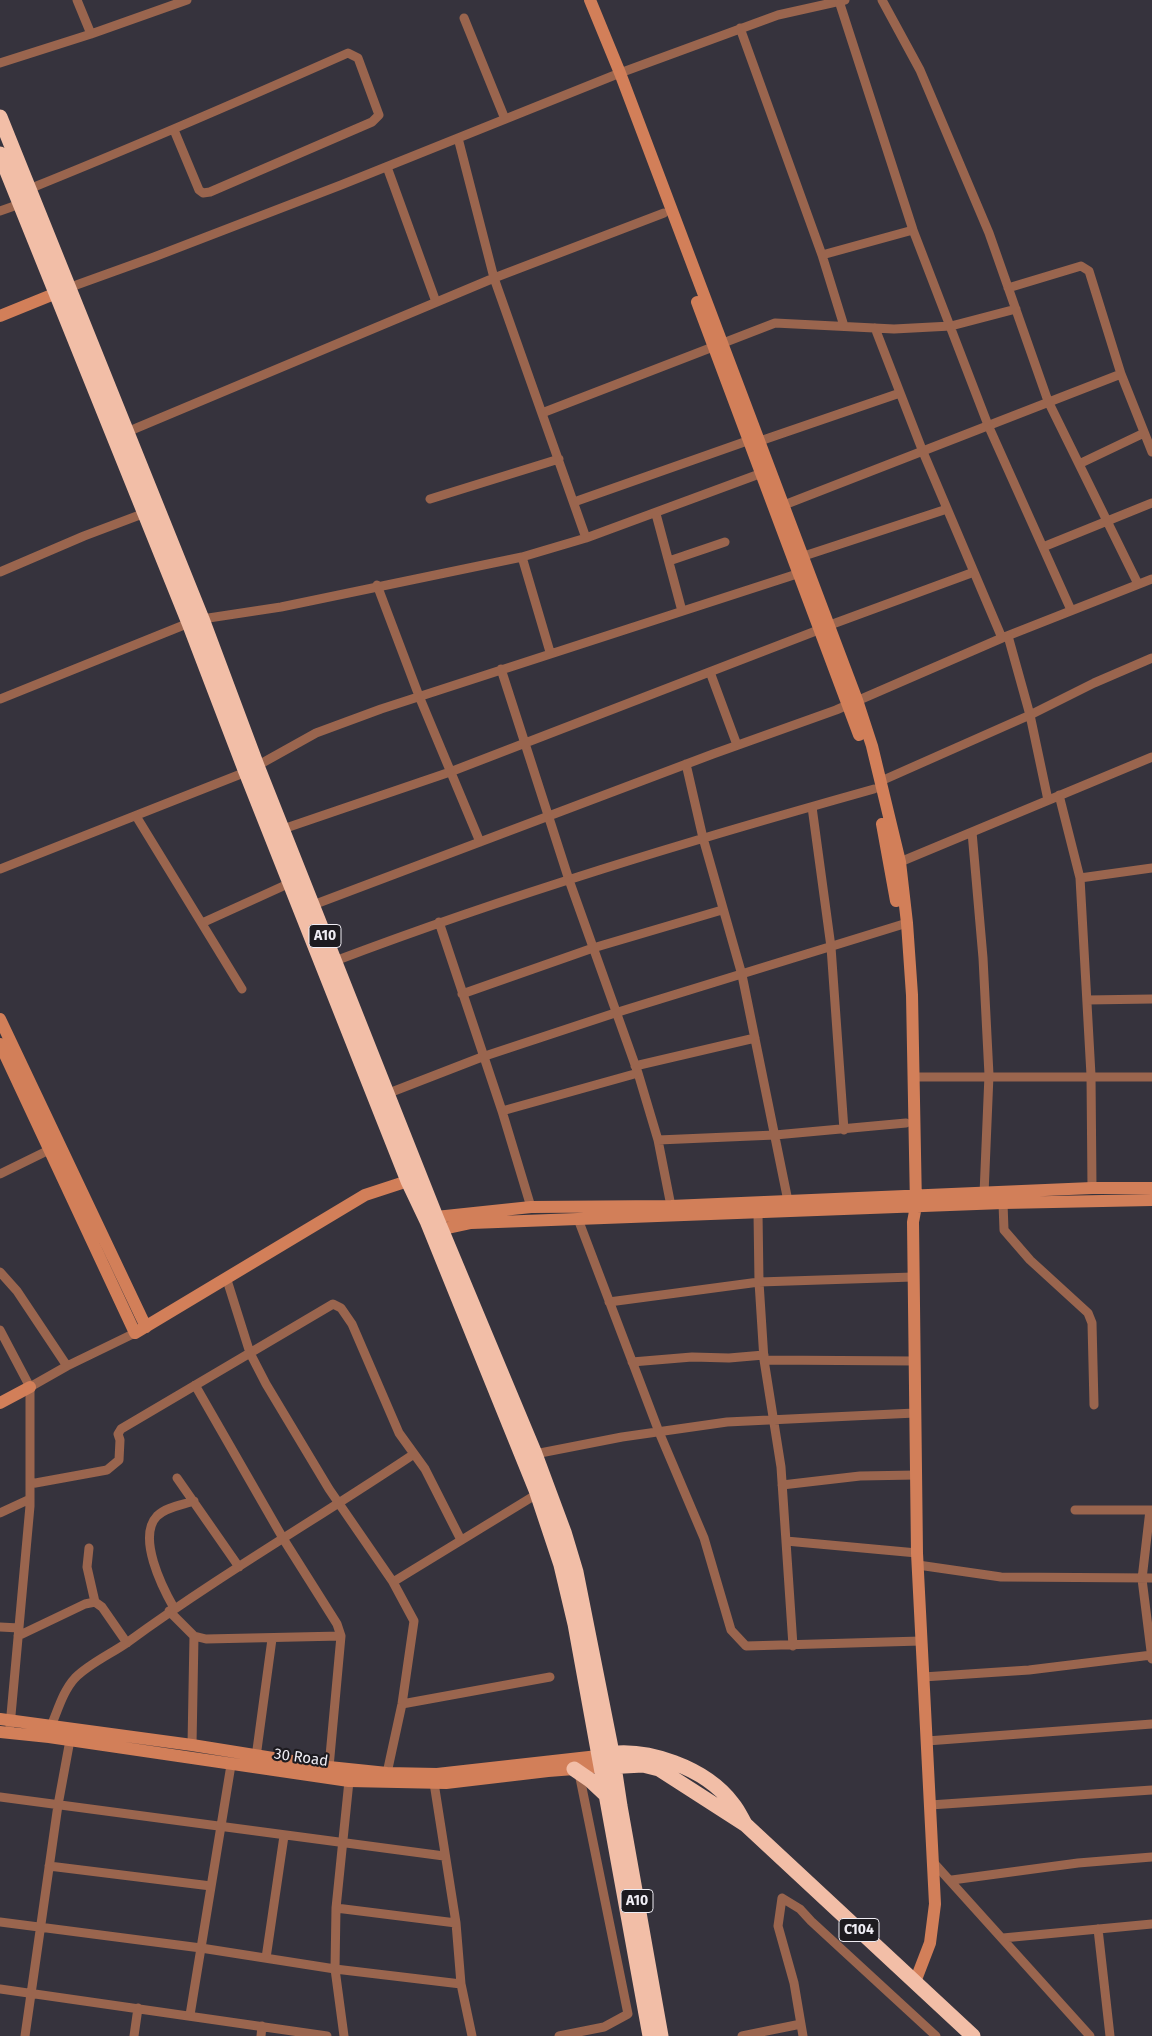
<!DOCTYPE html>
<style>
body{margin:0}
canvas{display:block;background:#36333d}
</style>
<canvas width="1152" height="2036"></canvas>
<script>
const g = document.querySelector('canvas').getContext('2d');
g.lineJoin = 'round';
function strokePath(path, color, width, dash) { g.strokeStyle = color; g.lineWidth = width; g.lineCap = dash ? 'butt' : 'round'; g.setLineDash(dash || []); g.stroke(path); }
function drawText(font, color, halo, rows, align = 'center') {
  g.font = font + ' "Fira Sans",sans-serif'; g.lineWidth = 4.5; g.setLineDash([]); g.textBaseline = 'middle'; g.strokeStyle = halo; g.fillStyle = color; for (const [text, x, y, turn = 0] of rows) {
    g.save(); g.translate(x, y); g.rotate((+turn || 0) * Math.PI / 180); g.textAlign = isNaN(turn) ? turn : align; if (halo) g.strokeText(text, 0, 0); g.fillText(text, 0, 0); g.restore();
  }
}
const street = new Path2D(`
 M77,0L91,34
 M882,0L920,70L989,233L1048,401L1138,584
 M839,1L913,230L988,425L1071,610
 M464,18L505,119
 M740,28L822,255L844,326
 M0,63L91,34L187,0
 M458,138L494,278L586,538
 M387,167L436,302
 M29,189C136,146 242,100 348,53L358,58L379,115L372,122L210,192L203,193L199,190L174,130
 M0,211L20,204
 M822,255L913,230
 M68,288L154,257L341,185L620,73L778,15L845,0
 M1008,288L1081,266L1089,271L1121,374L1152,452
 M875,328L923,452L1002,638
 M542,413L775,323L894,329L951,326L1016,309
 M127,432L494,278L664,213
 M760,441L900,393
 M1079,464L1144,433
 M430,499L559,459
 M574,502L750,440
 M784,505L1121,374
 M656,514L682,611
 M1043,547L1152,503
 M804,556L947,509
 M522,557L550,652
 M669,561L725,542
 M0,572L84,536L145,513
 M377,585L419,696L480,842
 M202,619L281,607L522,557L586,538L762,473
 M830,625L974,572
 M1008,636L1030,715L1048,800
 M501,669L569,880L638,1073L658,1140L671,1206
 M710,672L737,745
 M0,699L189,623
 M686,764L703,838L742,975L788,1201
 M881,781L1030,715L1094,683L1152,658
 M1059,795L1080,878L1091,1075L1092,1188
 M812,807L831,947L844,1130
 M136,816L242,989
 M283,829L450,772L821,629
 M972,832L983,958L989,1075L984,1194
 M900,862L1152,757
 M0,869L246,772L316,733L381,709L800,573
 M1080,878L1152,868
 M313,905L713,754L836,710L1002,638L1152,579
 M439,922L502,1111L531,1207
 M202,923L290,883
 M335,961C512,894 692,840 874,789
 M462,994L593,948L722,910
 M1087,1000L1152,999
 M635,1066L755,1038
 M913,1077H1152
 M389,1093L482,1057L615,1013L907,923
 M502,1111L638,1073
 M658,1140L775,1135L906,1123
 M0,1174L49,1150
 M1003,1203L1004,1230L1030,1260L1088,1313L1092,1323L1094,1405
 M758,1213L759,1282L764,1360L781,1467L793,1646
 M578,1219L659,1432L704,1538L731,1630L746,1646L921,1641
 M0,1272L17,1291L67,1366L135,1333
 M227,1280L250,1353L266,1384L329,1489L393,1582L414,1621L402,1704L387,1773
 M609,1302L759,1282L913,1277
 M0,1330L30,1387V1506L10,1726
 M764,1360L915,1361
 M632,1362L692,1357L729,1358L764,1355
 M195,1385L284,1540L337,1624L341,1636L329,1767
 M30,1387L67,1366
 M535,1454L622,1437L727,1422L915,1413
 M177,1478L239,1567
 M30,1484L107,1470L119,1460L120,1440L118,1434L121,1429L333,1304L341,1308L352,1324L399,1433L425,1469L461,1540
 M782,1485L860,1476L916,1475
 M1075,1510H1152
 M1150,1510L1142,1579L1152,1659
 M0,1513L30,1499
 M786,1541L917,1553
 M89,1548L87,1567L95,1602
 M918,1565L1001,1577L1152,1578
 M393,1582L537,1494
 M174,1608C162,1587 137,1537 157,1516C166,1507 182,1505 194,1501
 M169,1611L194,1636L206,1639L341,1636
 M0,1627L19,1628
 M18,1636L85,1604L95,1602L102,1607L127,1643
 M923,1677L1029,1670L1152,1655
 M402,1704L550,1677
 M51,1726C58,1710 63,1691 75,1678C90,1663 111,1654 128,1642C220,1575 320,1517 414,1454
 M927,1741L1152,1724
 M192,1745L194,1636
 M256,1757L272,1639
 M434,1783L456,1923L461,1984L472,2036
 M0,1797L444,1856
 M930,1805L1152,1790
 M933,1862L1090,2036
 M49,1866L211,1886
 M952,1880L1078,1863L1152,1857
 M336,1908L456,1923
 M0,1922L201,1948L335,1969L461,1984
 M1098,1929L1110,2036
 M1003,1938L1152,1924
 M266,1958L284,1836
 M0,1989L327,2036
 M190,2015L231,1765
 M25,2036L58,1805L70,1740
 M134,2036L138,2008
 M261,2036L262,2026
 M344,2036L335,1969L336,1908L349,1781
 M559,2036L604,2027L628,2014L579,1773
 M742,2036L801,2024
 M803,2036L794,1983L778,1926L782,1898L800,1909L811,1921L936,2036`);
const secondary = new Path2D(`
 M590,0L620,73L857,700L872,746L900,862L907,923L912,995L916,1206L913,1222L917,1553L935,1904L930,1943L915,1982
 M697,302L859,735
 M0,316L64,290
 M882,824L896,901
 M0,1019L146,1327
 M0,1044L135,1333L365,1195L417,1178
 M429,1220L436,1217L531,1207L671,1206L1092,1188H1152
 M434,1231L471,1223L1003,1203L1152,1200
 M0,1403L30,1387
 M0,1719L192,1745L329,1767L387,1773L437,1774L598,1756
 M0,1732L49,1737L349,1781L446,1783L548,1771L600,1767`);
const highway = new Path2D(`
 M0,117L202,619L257,766L436,1217L535,1454L564,1532L576,1572L612,1753L620,1806L661,2036
 M0,154L189,623L246,772L408,1181L427,1221L536,1490L561,1565L575,1624L650,2036
 M602,1755C646,1746 706,1768 733,1804C738,1810 741,1817 745,1824
 M605,1767L643,1765L659,1769L746,1825L973,2036
 M574,1769L590,1780L606,1795`);
const shields = [
 [325,936,32],
 [637,1901,32],
 [859,1930,40]
];
const shieldNames = [
 ["A10",325,936],
 ["A10",637,1901],
 ["C104",859,1930]
];
const streetNames = [
 ["30 Road",301,1758,8]
];
strokePath(street, '#9a654e', 9);
strokePath(secondary, '#d27f59', 12);
strokePath(highway, '#f2bea7', 15);
for (const [x, y, w] of shields) { const box = new Path2D(); box.roundRect(x - w / 2, y - 11.5, w, 23, 4); g.fillStyle = '#1d1b20'; g.fill(box); strokePath(box, '#efedf4', 1); }
drawText('bold 14px', '#efedf4', null, shieldNames);
drawText('15px', '#efedf4', '#1d1b20', streetNames);
</script>
